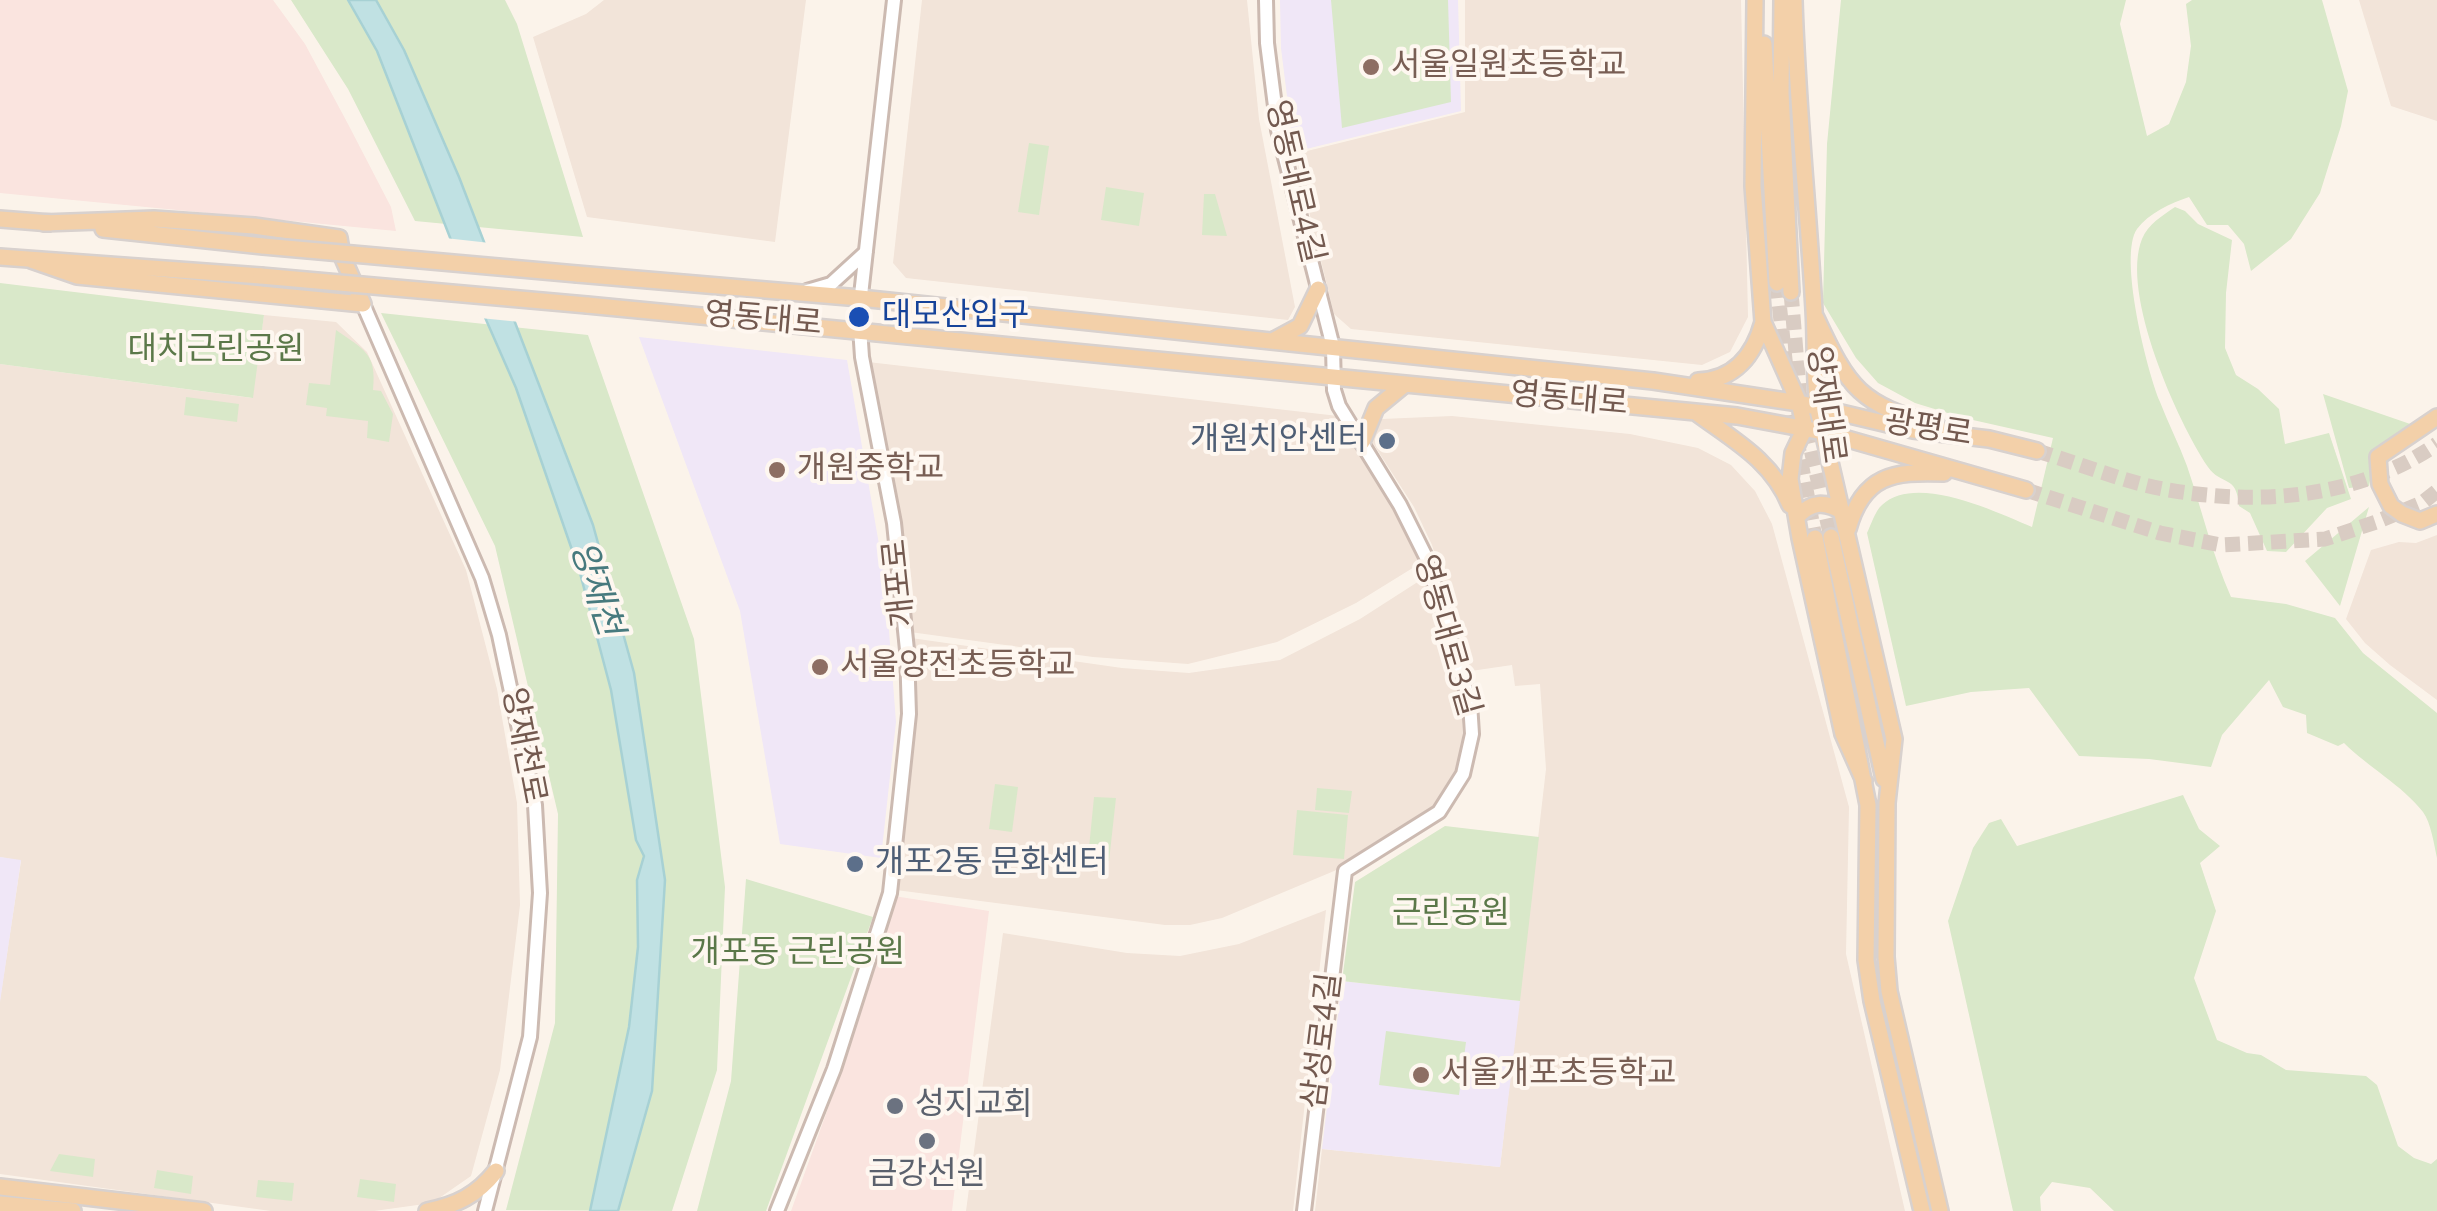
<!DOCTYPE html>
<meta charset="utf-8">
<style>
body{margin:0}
canvas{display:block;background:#fbf3ea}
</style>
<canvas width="2437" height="1211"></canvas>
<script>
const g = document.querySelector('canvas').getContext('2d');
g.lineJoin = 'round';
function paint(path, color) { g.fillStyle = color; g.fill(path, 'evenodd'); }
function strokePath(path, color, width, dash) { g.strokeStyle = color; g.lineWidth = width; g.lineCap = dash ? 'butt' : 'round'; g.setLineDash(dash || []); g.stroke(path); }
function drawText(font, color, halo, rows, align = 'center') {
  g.font = font + ' "Nunito Sans","Noto Sans KR",sans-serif'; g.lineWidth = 8; g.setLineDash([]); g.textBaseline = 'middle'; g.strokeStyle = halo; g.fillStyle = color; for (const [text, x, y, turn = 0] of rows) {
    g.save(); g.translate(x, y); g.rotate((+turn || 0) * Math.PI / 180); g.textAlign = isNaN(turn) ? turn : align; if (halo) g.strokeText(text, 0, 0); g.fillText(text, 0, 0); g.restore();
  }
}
const residential = new Path2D(`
 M604,0H806L775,242L587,217L533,37L586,14Z
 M922,0H1247L1259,119L1295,307L1288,320L906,278L893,263Z
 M1465,0H1741L1748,317L1730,352L1702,365L1351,329L1334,314L1295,154L1465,112Z
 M2359,0H2437V121L2391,106Z
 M264,315L336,322L367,352L466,570L497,689L517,803L520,905L500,1070L471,1176L432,1203L374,1211H271L0,1174V1000L21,861L0,857V364L252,398Z
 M868,362L1338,416L1398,511L1424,561L1356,603L1277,642L1188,664L1093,657L910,632Z
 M1452,416L1630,434L1698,448L1731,465L1755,491L1772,524L1849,807L1846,954L1905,1211H1315L1322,1149L1500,1167L1546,769L1540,684L1515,686L1512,665L1471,671L1432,545L1414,507L1358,420Z
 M2437,535V700L2390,665L2365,643L2346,619L2371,550L2399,542L2416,543Z
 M1427,576L1461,694L1463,742L1457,769L1441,799L1430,810L1346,866L1222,918L1190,925H1165L896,890L911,638L1122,668L1189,673L1280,660L1360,619Z
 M1326,910L1293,1211H966L1003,933L1127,953L1180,956L1239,944Z`);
const commercial = new Path2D(`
 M0,0H273L305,44L348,124L391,207L396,231L0,193Z
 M894,896L989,911L952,1211H791L844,1064Z`);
const education = new Path2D(`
 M1280,0H1458L1461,111L1294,152L1281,48Z
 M639,337L847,360L885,579L896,722L881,858L780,844L740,611Z
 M0,857L21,860L0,1002Z
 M1342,981L1520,1001L1500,1167L1322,1149Z`);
const green = new Path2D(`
 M291,0H505L517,24L583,237L415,221L348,89Z
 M1331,0H1448L1451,102L1342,128Z
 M1841,0H2126L2120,24L2147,136L2169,124L2186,82L2191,46L2186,4L2192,0H2322L2348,91L2341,126L2320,193L2291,239L2251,271L2244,244L2228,225H2207L2189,197C2171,203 2149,213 2137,229C2118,256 2147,371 2160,402C2168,423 2179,444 2187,466C2202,510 2212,554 2231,597L2286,604L2335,618L2363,653L2437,713V858C2434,844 2431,823 2423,812C2402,785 2368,767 2344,743L2338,746L2307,733L2306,715L2283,707L2269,680L2222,735L2211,767L2149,759L2079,756L2029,688L1971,692L1906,706L1867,533C1871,525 1875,511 1882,505C1916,473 1996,512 2032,527L2053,438L1964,418L1915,403L1878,383L1856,358L1823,303L1827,144Z
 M1029,143L1049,146L1039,215L1018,212Z
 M1106,187L1144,193L1139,226L1101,220Z
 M1204,194H1215L1227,236L1202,235Z
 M2175,207L2185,211L2198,224L2232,240L2226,293L2225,348L2236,375L2258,389L2279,409L2285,444L2329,433L2351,499L2327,508L2286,552L2267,551L2250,513L2239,506C2237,474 2221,486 2208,467C2177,421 2120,293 2142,239C2148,224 2162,216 2175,207Z
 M0,283L264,315L253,398L0,364Z
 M381,313L588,335L694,639L725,887L717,1070L672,1211L506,1210L555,1023L558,814L495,546Z
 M336,330C364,350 377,353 373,390L381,391L393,414L389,442L367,438L368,421L326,416L327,408L306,405L309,383L330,385Z
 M2323,394L2416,426L2376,448L2369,486L2349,488Z
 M186,397L239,404L237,422L184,415Z
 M2369,507L2340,606L2305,561Z
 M995,784L1018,787L1012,832L989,829Z
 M1317,788L1352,791L1349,813L1315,810Z
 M2183,795L2199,829L2220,846L2200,863L2216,911L2194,978L2217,1040L2247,1053L2261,1055L2286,1070L2366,1076L2377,1085L2398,1146L2414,1158L2431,1164L2437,1159V1211H2114L2090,1188L2052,1182L2040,1197L2041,1211H2013L1948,921L1973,848L1989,823L2001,819L2017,846Z
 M1094,797L1116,798L1109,861L1088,858Z
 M1297,810L1348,815L1344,859L1293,855Z
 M1445,826L1539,837L1520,1001L1342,981L1355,882Z
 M746,879L873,917L766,1211H697L731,1081Z
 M1386,1031L1466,1042L1459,1095L1379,1085Z
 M59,1154L95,1159L93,1177L50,1171Z
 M157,1170L193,1176L191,1194L154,1188Z
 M360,1179L396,1184L394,1202L357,1197Z
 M258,1180L294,1183L292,1201L256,1197Z`);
const water = new Path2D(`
 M348,0H376L404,50L459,177L593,525L634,673L665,880L652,1091L618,1211H590L629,1027L638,947L637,880L644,856L636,840L611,690L580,573L516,388L451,240L377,51Z`);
const pier = new Path2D(`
 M445,238L490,243L520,322L480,318Z`);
const majorTunnel = new Path2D(`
 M1777,283L1786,369
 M1791,292L1800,401L1831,537
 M1788,392L1815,538
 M2037,451C2078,463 2121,481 2163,489C2257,506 2357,499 2437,444
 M2026,490L2160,533L2221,545L2325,539L2376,522L2422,503L2437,491`);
const minor = new Path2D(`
 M1266,0L1267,43L1278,130L1333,347L1334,390L1339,406L1400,505L1426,557L1470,703L1472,734L1463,774L1439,812L1345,871L1304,1211
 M807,291L831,284L866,252
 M363,304L482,578L499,635L535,805L540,893L530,1037L485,1211
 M777,1211L834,1069L890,893L909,714L907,650L894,523L862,357L859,313L894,0`);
const major = new Path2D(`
 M1755,0L1753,186L1763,322L1799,403L1805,428L1793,453L1790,479L1800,538L1843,734L1864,781
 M1782,0L1781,93L1791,292
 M1794,0C1797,104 1808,206 1814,310C1816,343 1814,376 1818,410L1894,739L1887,803L1886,957L1889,991L1940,1211
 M1764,44L1777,283
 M0,219L51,223
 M103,229L263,246
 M0,257L261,276
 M31,260L77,276L363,304L342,256L339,238L254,226L154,219L43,223
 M577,274L860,298L1653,381L1799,403L1913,430L1989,439L2037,451
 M587,305L1737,416L1823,432L2026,490
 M1816,318C1849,389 1860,405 1937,425
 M1274,340L1300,326L1318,289
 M1698,381C1735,380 1754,355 1763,322
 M1698,414C1735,441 1772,461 1790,505
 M2437,417L2378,457L2380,484L2391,506L2402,514L2420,521L2437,514
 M1362,442L1376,408L1404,385
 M1797,517C1812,501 1825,501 1843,512
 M1848,529C1863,475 1893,471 1944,473
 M1831,537L1884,779
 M1815,538L1868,805L1866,960L1872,1001L1922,1211
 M0,1187L204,1211
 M0,1204L73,1211
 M427,1211C457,1205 477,1195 496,1171`);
const majorBridge = new Path2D(`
 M263,246L577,274
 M261,276L587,305`);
const markers = [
 [1371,67,10,"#8d6e63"],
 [859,317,12,"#1a4fb4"],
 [1387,441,10,"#5c6f8a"],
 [777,470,10,"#8d6e63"],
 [820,667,10,"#8d6e63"],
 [855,864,10,"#5c6f8a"],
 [1421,1075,10,"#8d6e63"],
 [895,1106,10,"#6b7280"],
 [927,1141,10,"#6b7280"]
];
const educationNames = [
 ["서울일원초등학교",1391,67],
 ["개원중학교",797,470],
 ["서울양전초등학교",840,667],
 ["서울개포초등학교",1441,1075]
];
const streetNames = [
 ["영동대로4길",1293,182,77],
 ["영동대로",763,321,5],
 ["영동대로",1569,401,5],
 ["양재대로",1824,405,82],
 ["광평로",1928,430,9],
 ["개포로",901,583,-96],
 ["영동대로3길",1445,636,74],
 ["양재천로",522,746,79],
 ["삼성로4길",1324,1041,-83]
];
const transitNames = [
 ["대모산입구",882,317]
];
const parkNames = [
 ["대치근린공원",216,351],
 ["근린공원",1451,915],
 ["개포동 근린공원",798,954]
];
const serviceNames = [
 ["개원치안센터",1367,441],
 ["개포2동 문화센터",875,864,"left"]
];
const worshipNames = [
 ["성지교회",915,1106],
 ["금강선원",927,1176,"center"]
];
const waterNames = [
 ["양재천",594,589,72]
];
paint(residential, '#f2e4d9');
paint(commercial, '#fae4df');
paint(education, '#f0e7f7');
paint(green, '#d9e8c9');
paint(water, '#c0e1e3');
strokePath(water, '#a7d1d4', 2.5);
paint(pier, '#fbf3ea');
strokePath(majorTunnel, '#d9ccc3', 15, [15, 8]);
strokePath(minor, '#ccbab1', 18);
strokePath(major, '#d8d1ce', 20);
strokePath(minor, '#fff', 12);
strokePath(major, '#f3d0a9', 15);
strokePath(majorBridge, '#d8d1ce', 20, []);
strokePath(majorBridge, '#f3d0a9', 15);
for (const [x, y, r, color] of markers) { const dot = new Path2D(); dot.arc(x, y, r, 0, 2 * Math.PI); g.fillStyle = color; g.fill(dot); strokePath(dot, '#fef7f0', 4); }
drawText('32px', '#785e54', '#fef7f0', educationNames, 'left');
drawText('32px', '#73594f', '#fef7f0', streetNames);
drawText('32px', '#164399', '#fef7f0', transitNames, 'left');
drawText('32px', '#5b7849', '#fef7f0', parkNames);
drawText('32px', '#4e5e75', '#fef7f0', serviceNames, 'right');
drawText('32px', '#5b616d', '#fef7f0', worshipNames, 'left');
drawText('italic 35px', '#477a7e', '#fef7f0', waterNames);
</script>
